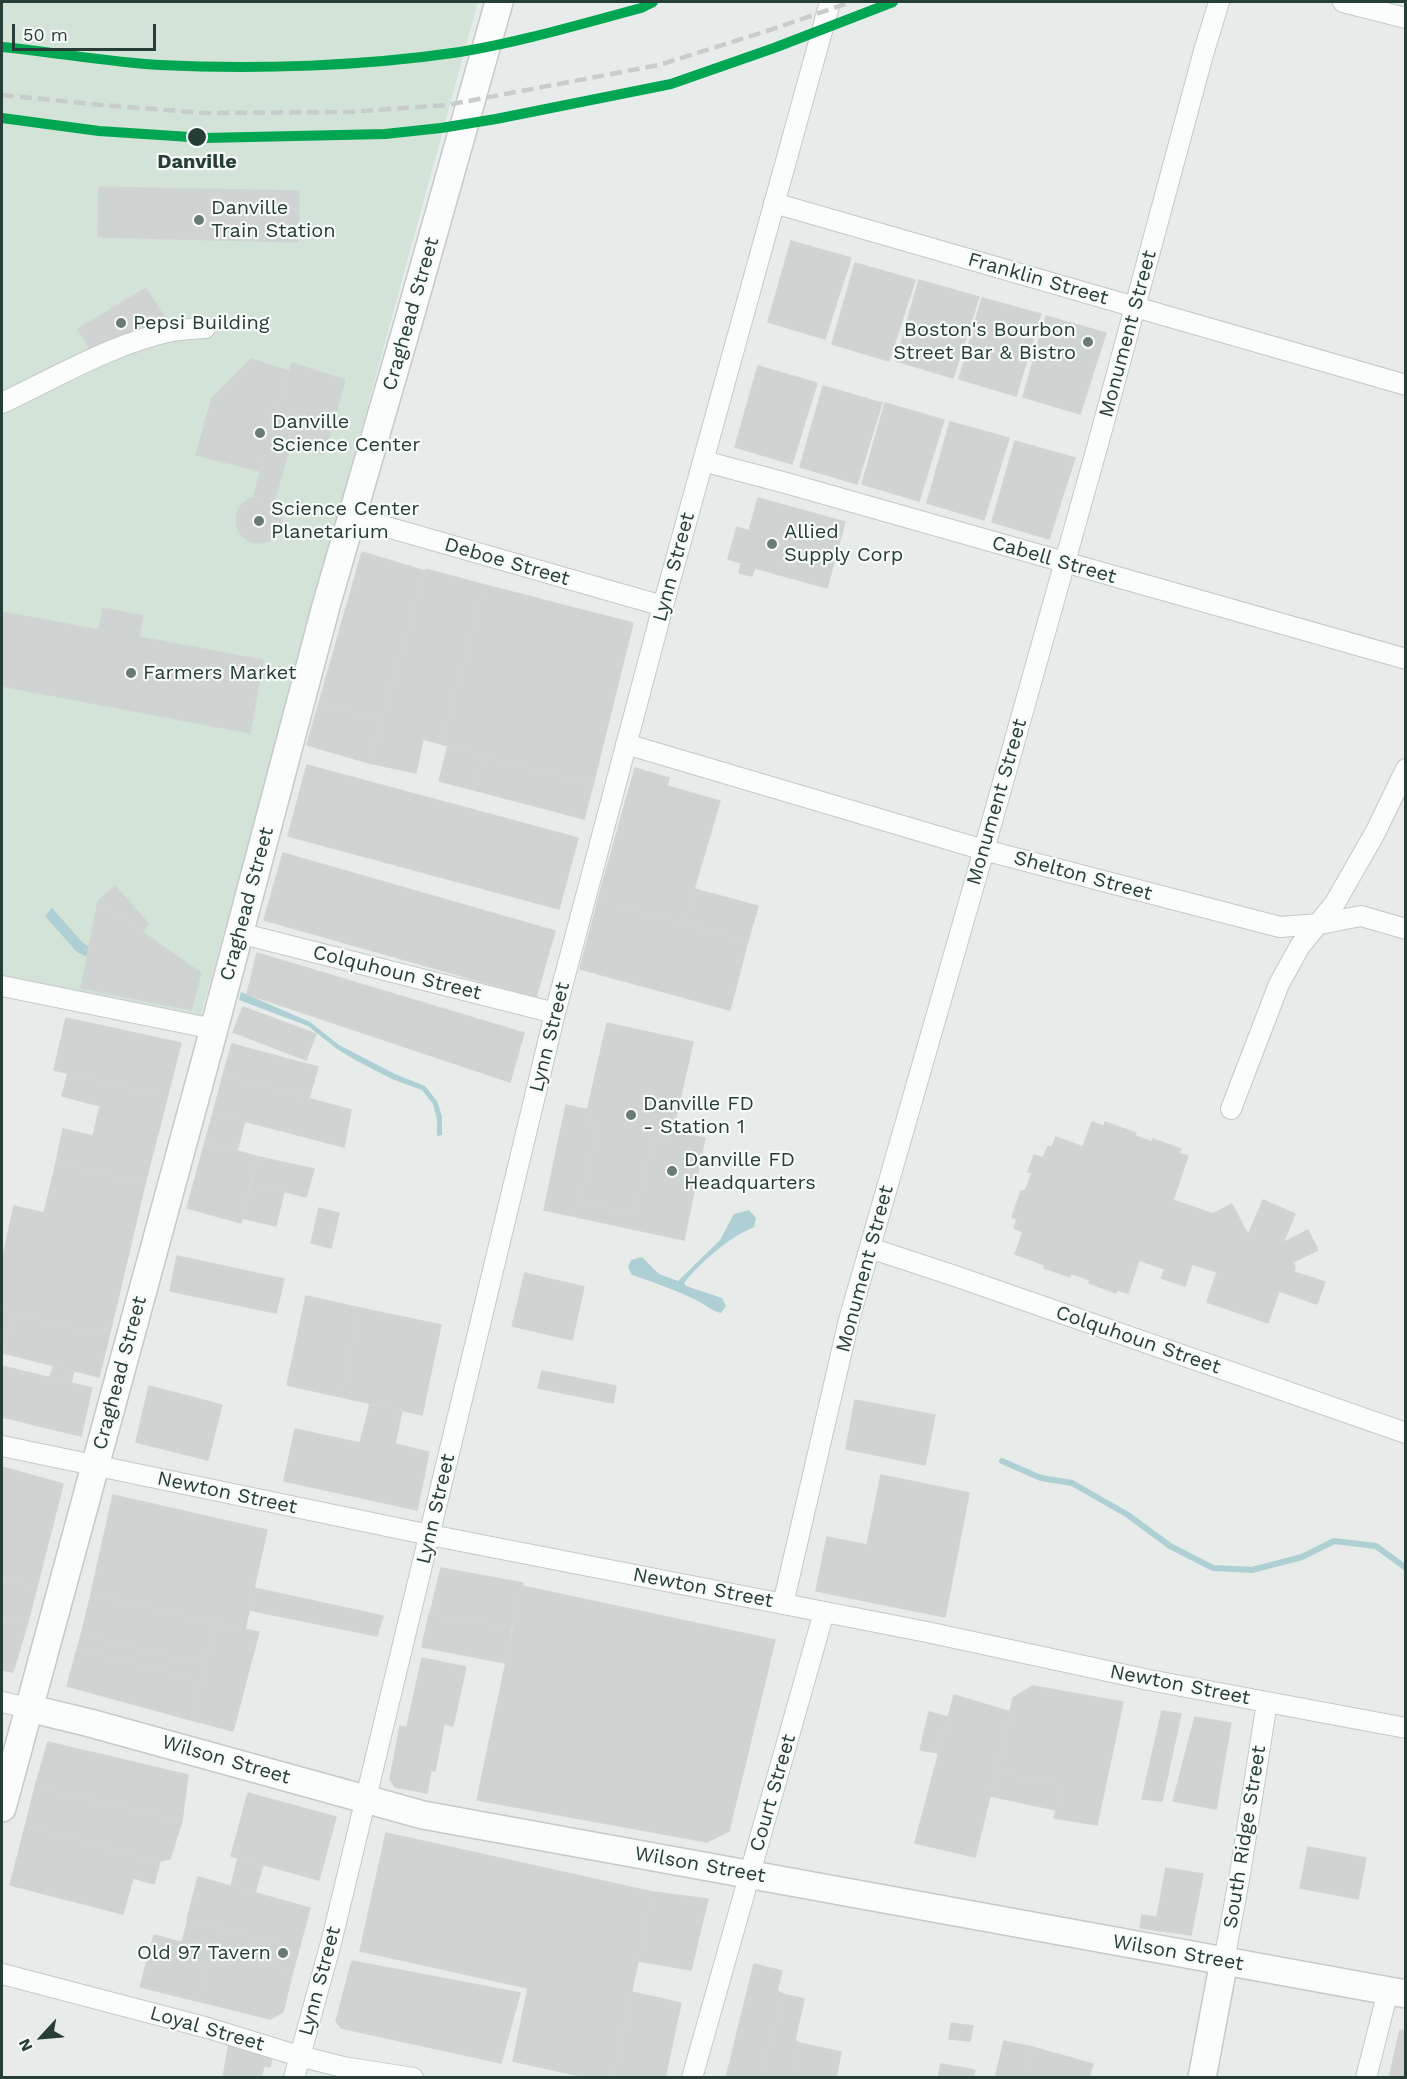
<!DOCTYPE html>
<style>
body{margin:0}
#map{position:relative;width:1407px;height:2079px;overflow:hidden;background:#e7ecea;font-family:"Work Sans",sans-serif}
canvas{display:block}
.frame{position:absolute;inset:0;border:3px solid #273d37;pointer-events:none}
.north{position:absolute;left:12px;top:2007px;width:60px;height:60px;-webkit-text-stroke:4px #f6faf8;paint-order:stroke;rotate:244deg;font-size:16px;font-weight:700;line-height:24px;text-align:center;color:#273d37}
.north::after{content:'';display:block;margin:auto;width:21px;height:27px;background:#273d37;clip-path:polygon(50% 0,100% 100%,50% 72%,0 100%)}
.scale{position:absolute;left:12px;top:24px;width:144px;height:27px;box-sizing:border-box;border:3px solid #273d37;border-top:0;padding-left:8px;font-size:18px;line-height:21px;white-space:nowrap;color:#273d37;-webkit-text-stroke:4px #f6faf8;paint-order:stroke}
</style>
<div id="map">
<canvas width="1407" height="2079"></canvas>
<div class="frame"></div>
<div class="north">N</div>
<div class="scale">50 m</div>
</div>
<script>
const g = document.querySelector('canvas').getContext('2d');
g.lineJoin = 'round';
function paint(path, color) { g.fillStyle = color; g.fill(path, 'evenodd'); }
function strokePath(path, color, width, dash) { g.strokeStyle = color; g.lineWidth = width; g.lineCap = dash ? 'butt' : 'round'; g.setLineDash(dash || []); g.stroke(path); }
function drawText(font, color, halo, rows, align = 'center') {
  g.font = font + ' "Work Sans",sans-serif'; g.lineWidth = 4.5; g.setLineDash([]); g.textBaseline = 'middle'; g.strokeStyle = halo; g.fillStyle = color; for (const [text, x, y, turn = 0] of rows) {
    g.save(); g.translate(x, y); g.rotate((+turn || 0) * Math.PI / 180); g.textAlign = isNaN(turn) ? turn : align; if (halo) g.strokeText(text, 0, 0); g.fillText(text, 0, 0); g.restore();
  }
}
const green = new Path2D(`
 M2,2H478L201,1016L2,975Z`);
const water = new Path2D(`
 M52,908L82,942L89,947L87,957L77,952L45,916Z
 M241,992L310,1022L339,1045L395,1074L425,1086L437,1101L442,1116V1135L437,1136V1119L433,1104L422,1090L392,1079L357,1061L337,1049L308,1026L239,1000Z
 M749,1210L756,1218L754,1227C728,1238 702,1261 684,1283L686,1286L722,1298L726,1306L721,1313C711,1311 705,1304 696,1300C675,1290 654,1282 632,1275L628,1267L631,1260L642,1257L659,1274L678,1281L720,1240L734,1214Z`);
const stream = new Path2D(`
 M1002,1461L1041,1478L1072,1483L1128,1515L1170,1546L1213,1568L1252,1570L1302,1557L1334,1541L1376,1546L1406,1568`);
const building = new Path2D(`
 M99,187L299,191L298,242L98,237Z
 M791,241L851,258L825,339L768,322Z
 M855,263L915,280L889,361L832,344Z
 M919,280L979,297L953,378L896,361Z
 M146,288L164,317L96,358L78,329Z
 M982,298L1041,314L1016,396L959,379Z
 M1046,316L1106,333L1080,414L1023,397Z
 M251,359L289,371L260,471L196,455L212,398Z
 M292,363L345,380L324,454L269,440Z
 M758,366L817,383L792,464L735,447Z
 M823,386L882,403L857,484L800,467Z
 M885,403L944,420L919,501L862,484Z
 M950,422L1009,438L984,520L927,503Z
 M269,440L290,446L274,502L254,495Z
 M1015,441L1075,458L1049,539L992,522Z
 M236 520a23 23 0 1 1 46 0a23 23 0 1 1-46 0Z
 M758,498L845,522L827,588L755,568L752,576L739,573L741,563L728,559L737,527L749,531Z
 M362,552L425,571L381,721L319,703Z
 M426,569L485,585L441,744L423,739L416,773L369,763Z
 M485,585L633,623L593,785L441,744Z
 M103,608L143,616L139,637L263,660L250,733L2,686V612L99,630Z
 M319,703L381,721L369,763L307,745Z
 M448,746L483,755L474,790L439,781Z
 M483,755L593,785L584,819L474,790Z
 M307,765L578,838L559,909L288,836Z
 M635,768L669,778L667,786L720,801L684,923L598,900Z
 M283,853L555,931L536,997L264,920Z
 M115,886L148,923L143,932L98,901Z
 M694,889L758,906L748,941L684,923Z
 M598,900L748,941L730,1010L580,969Z
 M98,901L201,973L191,1010L81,988Z
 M257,953L524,1033L510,1082L247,994Z
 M243,1007L316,1034L306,1060L233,1032Z
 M66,1018L181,1043L167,1098L54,1070Z
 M607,1023L693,1042L671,1139L653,1135L636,1215L581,1202L598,1124L585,1121Z
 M232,1044L318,1067L309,1098L223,1075Z
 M68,1073L167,1098L145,1184L56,1163L63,1129L93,1136L100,1106L62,1096Z
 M223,1075L351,1110L344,1147L213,1113Z
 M566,1105L588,1110L585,1121L598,1124L581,1202L636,1215L653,1135L671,1139L672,1132L705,1138L684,1240L544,1210Z
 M213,1113L245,1121L237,1151L205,1142Z
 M1092,1122L1104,1126L1105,1122L1136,1133L1135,1136L1152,1142L1153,1139L1181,1149L1179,1153L1188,1156L1173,1200L1213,1214L1232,1204L1248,1235L1263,1200L1295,1214L1283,1243L1308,1230L1318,1250L1293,1262L1295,1267L1294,1272L1325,1282L1317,1304L1279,1291L1268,1323L1207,1302L1217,1272L1192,1264L1185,1286L1161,1278L1165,1269L1139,1260L1128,1293L1117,1290L1116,1293L1089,1283L1090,1280L1071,1273L1070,1277L1044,1268L1045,1265L1015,1254L1023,1232L1014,1228L1017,1219L1012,1217L1021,1191H1025L1032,1173L1028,1172L1034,1155L1043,1158L1048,1146L1052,1147L1056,1137L1083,1147Z
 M205,1142L259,1157L241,1223L187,1208Z
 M259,1157L314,1169L306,1197L250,1183Z
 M56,1163L145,1184L109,1337L2,1311V1261L14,1206L44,1213Z
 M250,1183L284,1191L276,1226L242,1218Z
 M319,1208L339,1213L331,1248L311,1243Z
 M177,1256L284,1279L276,1313L170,1291Z
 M525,1273L584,1287L572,1340L512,1326Z
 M306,1296L360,1308L341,1397L287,1385Z
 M360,1308L441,1325L422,1415L341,1397Z
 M2,1311L13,1313L2,1355Z
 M13,1313L109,1337L99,1377L3,1353Z
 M54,1365L74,1370L71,1383L50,1377Z
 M2,1366L92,1388L81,1436L2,1417Z
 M542,1371L616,1386L613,1403L538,1388Z
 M149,1386L222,1405L208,1460L136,1442Z
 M855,1400L935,1415L925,1465L846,1449Z
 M370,1404L402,1410L395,1444L429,1452L417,1510L284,1481L295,1429L360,1443Z
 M2,1467L63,1484L37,1587L2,1577Z
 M881,1475L969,1493L945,1617L816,1591L827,1537L867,1545Z
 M113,1495L267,1530L245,1629L91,1594Z
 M441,1568L523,1583L511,1629L430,1614Z
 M2,1577L37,1587L27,1625L2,1617Z
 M522,1586L775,1640L729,1831L707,1842L477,1800Z
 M254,1588L383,1616L377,1636L249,1610Z
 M91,1594L216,1623L205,1664L81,1635Z
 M429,1614L511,1629L505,1663L422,1647Z
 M2,1617L27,1625L13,1672L2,1670Z
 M216,1623L259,1632L233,1731L191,1720Z
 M81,1635L205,1664L200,1681L77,1649Z
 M77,1649L200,1681L191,1720L67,1686Z
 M422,1658L466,1667L453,1726L444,1724L435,1771L431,1770L427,1793L395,1787L390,1779L400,1726L407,1727Z
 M1033,1686L1123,1702L1097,1825L1054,1818L1063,1786L996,1772L1013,1698Z
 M954,1695L1011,1712L975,1857L915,1843Z
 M1162,1711L1181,1714L1162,1801L1142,1799Z
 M929,1712L948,1717L938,1753L920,1750Z
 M1195,1717L1231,1723L1216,1809L1173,1801Z
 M48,1742L188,1775L182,1821L35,1787Z
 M996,1772L1063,1786L1056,1810L990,1796Z
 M35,1787L182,1821L170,1859L160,1861L25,1827Z
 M248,1793L336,1817L319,1880L231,1856Z
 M25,1827L160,1861L154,1884L133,1878L123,1914L10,1885Z
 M386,1833L653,1892L613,2078H589L513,2061L528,1988L360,1951Z
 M1308,1847L1366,1858L1358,1899L1300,1888Z
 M238,1858L263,1865L255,1893L231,1886Z
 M1166,1868L1203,1874L1191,1935L1140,1928L1142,1915L1157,1917Z
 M198,1877L310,1908L299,1949L187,1919Z
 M653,1892L708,1899L691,1970L638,1961Z
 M188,1919L299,1949L293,1971L182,1943Z
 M154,1935L209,1950L197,2001L140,1987Z
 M209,1950L293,1971L283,2012L270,2019L197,2001Z
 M352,1961L520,1993L501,2063L341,2028L336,2021Z
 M754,1964L782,1971L777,1991L783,1994L761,2078H726Z
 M632,1992L681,2003L665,2078H613Z
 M783,1994L804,1999L795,2040L799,2043L791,2078H761Z
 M951,2023L973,2026L970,2041L949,2039Z
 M1400,2030L1406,2031V2078H1389Z
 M1004,2041L1032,2047L1024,2078H995Z
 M229,2043L273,2054L270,2067L264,2066L261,2078H223Z
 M799,2043L841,2052L836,2078H791Z
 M1032,2047L1093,2064L1089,2078H1024Z
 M941,2064L975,2070L973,2078H938Z`);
const street = new Path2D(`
 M1343,2L1406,18
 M774,203L1406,385
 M2,403C55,378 114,343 172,331C183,329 194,329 205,328
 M703,461L786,483L1406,659
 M352,517L663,606
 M626,744L984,850L1280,927L1320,924L1361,916L1406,929
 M239,933L555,1013
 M2,986L214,1029
 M1231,1109L1279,984L1300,946L1335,903L1375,833L1406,769
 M870,1248L955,1276L1406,1433
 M2,1446L430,1535L927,1632L1149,1680L1406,1728
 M783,1604L849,1320L984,850L1098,444L1204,51L1219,2
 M2,1702L28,1708
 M1224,1961L1240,1874L1267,1702
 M2,1974L208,2028L299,2056L343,2067L413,2078
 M294,2078L332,1939L555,1013L663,606L830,2
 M692,2078L824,1612
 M1366,2078L1388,1991`);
const secondary = new Path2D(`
 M28,1708L90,1723L423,1815L1406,1994
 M2,1808L214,1029L326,606L409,320L499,2
 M1202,2078L1224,1961`);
const rail = new Path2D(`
 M2,47C54,52 107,62 160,65C256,70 365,66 460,52C521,42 581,24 641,8L653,2
 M2,95L102,105L204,113L347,112L447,105L659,65L770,30L851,2`);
const rail1 = new Path2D(`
 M2,47C54,52 107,62 160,65C256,70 365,66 460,52C521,42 581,24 641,8L653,2
 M2,118L99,131L205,138L385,134L441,128L496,119L671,84L774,48L893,2`);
const markers = [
 [197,137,10,"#273d37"],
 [199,220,6,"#6a7a76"],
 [121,323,6,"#6a7a76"],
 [1088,342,6,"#6a7a76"],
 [260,433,6,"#6a7a76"],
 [259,521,6,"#6a7a76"],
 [772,544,6,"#6a7a76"],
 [131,673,6,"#6a7a76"],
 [631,1115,6,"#6a7a76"],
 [672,1171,6,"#6a7a76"],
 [283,1953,6,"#6a7a76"]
];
const stopNames = [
 ["Danville",197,162]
];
const poiNames = [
 ["Danville",211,208],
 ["Train Station",211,231],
 ["Pepsi Building",133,323],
 ["Boston's Bourbon",1076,330,"right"],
 ["Street Bar & Bistro",1076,353,"right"],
 ["Danville",272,422],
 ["Science Center",272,445],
 ["Science Center",271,509],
 ["Planetarium",271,532],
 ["Allied",784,532],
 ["Supply Corp",784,555],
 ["Farmers Market",143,673],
 ["Danville FD",643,1104],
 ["- Station 1",643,1127],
 ["Danville FD",684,1160],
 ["Headquarters",684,1183],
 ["Old 97 Tavern",271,1953,"right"]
];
const streetNames = [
 ["Franklin Street",1038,279,16],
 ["Craghead Street",411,314,-74],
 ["Monument Street",1128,334,-75],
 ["Cabell Street",1054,560,16],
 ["Deboe Street",507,562,16],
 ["Lynn Street",674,567,-75],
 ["Monument Street",997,802,-74],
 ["Shelton Street",1083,876,15],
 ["Craghead Street",247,904,-75],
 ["Colquhoun Street",397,973,14],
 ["Lynn Street",550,1037,-76],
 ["Monument Street",865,1269,-75],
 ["Colquhoun Street",1138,1340,19],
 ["Craghead Street",120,1373,-75],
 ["Newton Street",227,1493,12],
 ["Lynn Street",436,1509,-77],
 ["Newton Street",703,1588,11],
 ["Newton Street",1180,1685,11],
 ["Wilson Street",226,1760,16],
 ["Court Street",773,1793,-74],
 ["South Ridge Street",1245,1837,-81],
 ["Wilson Street",700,1865,10],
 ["Wilson Street",1178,1953,10],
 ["Lynn Street",320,1981,-75],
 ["Loyal Street",207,2029,16]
];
paint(green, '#d3e3d7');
paint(water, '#aed0d4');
strokePath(stream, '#aed0d4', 6);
paint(building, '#cfd3d1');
strokePath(building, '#d0d5d3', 1.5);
strokePath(street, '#c4c9c7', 22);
strokePath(secondary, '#c5cac8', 30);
strokePath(street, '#fbfcfc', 20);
strokePath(secondary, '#fbfcfc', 27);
strokePath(rail, '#c8cccb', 4.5, [12, 6]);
strokePath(rail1, '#00a651', 10);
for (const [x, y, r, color] of markers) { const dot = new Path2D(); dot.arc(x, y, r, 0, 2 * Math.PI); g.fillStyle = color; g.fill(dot); strokePath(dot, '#f6faf8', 2); }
drawText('bold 20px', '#273d37', '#f6faf8', stopNames);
drawText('20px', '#273d37', '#f6faf8', poiNames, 'left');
drawText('20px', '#273d37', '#f6faf8', streetNames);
</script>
